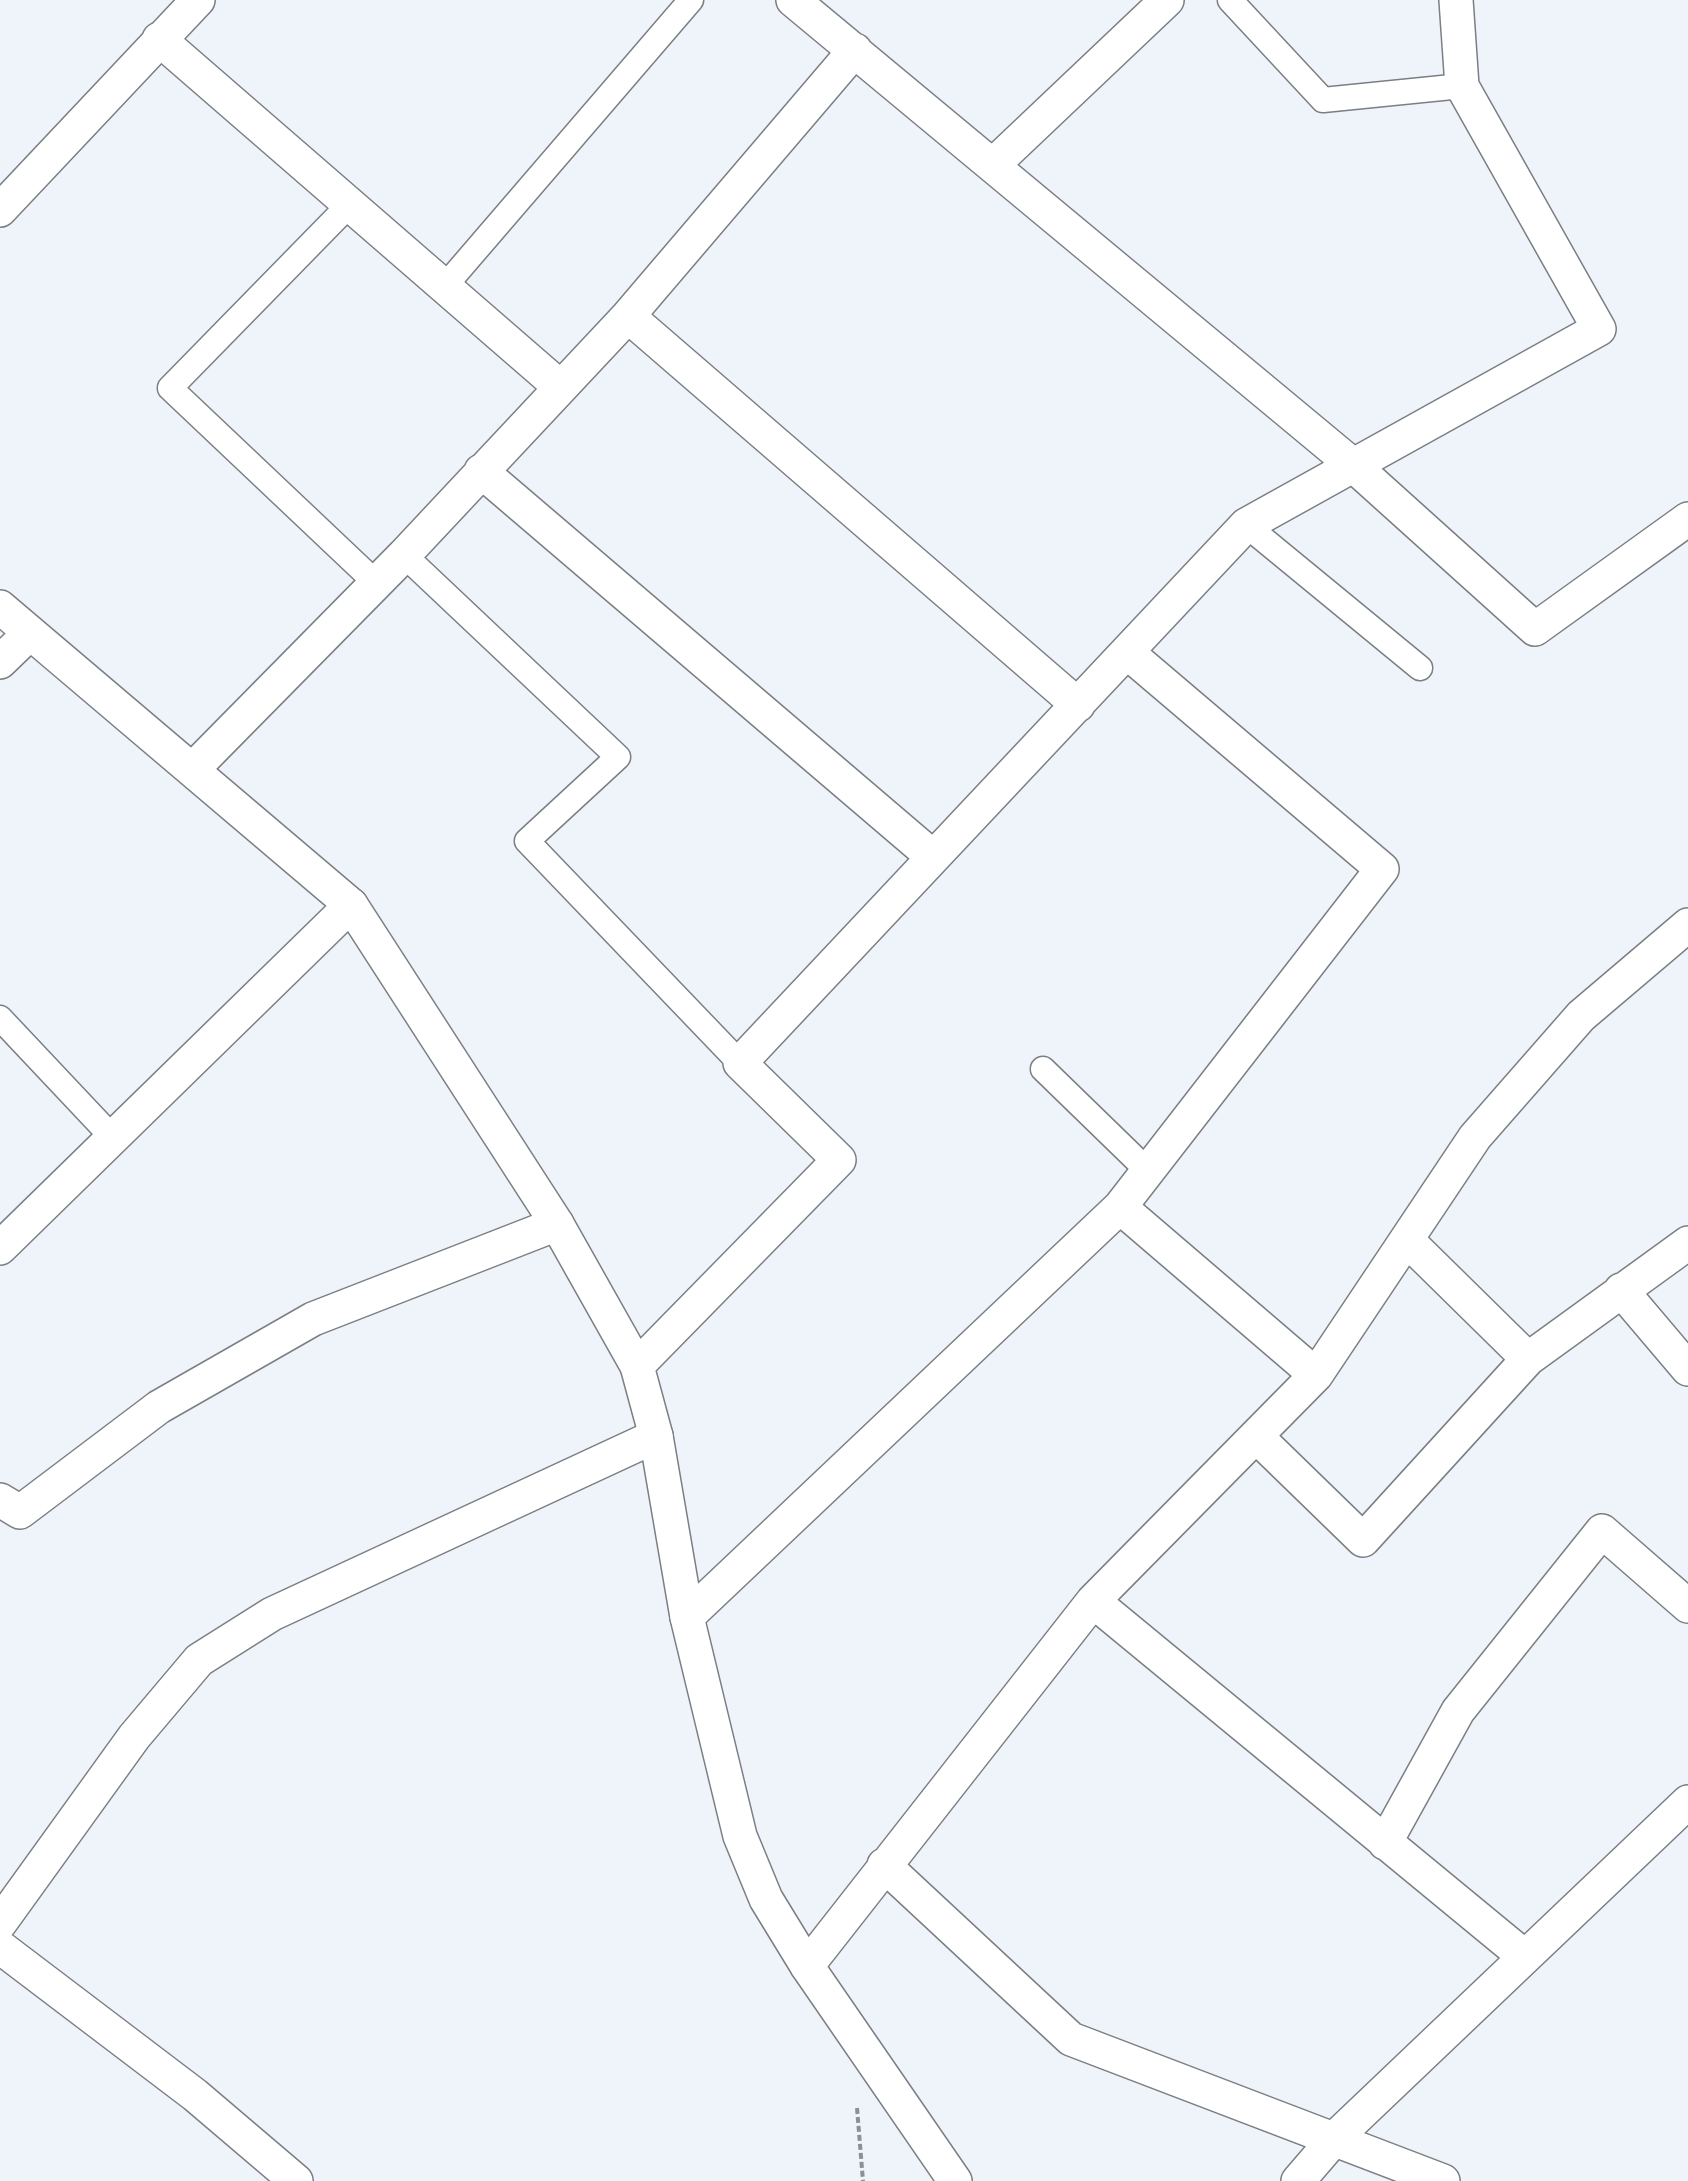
<!DOCTYPE html>
<style>
body{margin:0}
canvas{display:block;background:#eef4fa}
</style>
<canvas width="1688" height="2181"></canvas>
<script>
const g = document.querySelector('canvas').getContext('2d');
g.lineJoin = 'round';
function strokePath(path, color, width, dash) { g.strokeStyle = color; g.lineWidth = width; g.lineCap = dash ? 'butt' : 'round'; g.setLineDash(dash || []); g.stroke(path); }
const path = new Path2D(`
 M857,2108L863,2181`);
const service = new Path2D(`
 M1230,0L1323,100L1462,86
 M350,204L170,388L375,582
 M445,286L691,0
 M1246,525L1420,668
 M404,555L618,757L527,841L740,1063
 M0,1018L114,1139
 M1043,1069L1149,1172`);
const minor = new Path2D(`
 M793,0L1354,466L1535,629L1688,519
 M159,39L559,386
 M994,164L1167,0
 M0,210L198,0
 M628,316L1078,705
 M481,471L933,857
 M0,662L30,633
 M193,769L404,555L628,316L855,50
 M1120,1207L1316,1375
 M1408,1241L1528,1359
 M0,1248L351,905
 M1621,1290L1688,1369
 M637,1366L839,1160L740,1063L1246,525L1599,329L1462,86L1456,0
 M1256,1436L1363,1540L1528,1359L1688,1243
 M0,1500L20,1512L159,1407L313,1319L557,1224
 M1093,1601L1525,1957
 M687,1617L1120,1207L1382,869L1128,653
 M1385,1843L1458,1711L1602,1531L1688,1606
 M884,1865L1071,2039L1443,2181
 M0,1923L134,1737L199,1660L272,1614L656,1436
 M0,1947L195,2095L296,2181
 M807,1966L1093,1601L1316,1375L1475,1137L1581,1016L1688,925
 M1298,2181L1335,2138L1688,1802`);
const tertiary = new Path2D(`
 M0,607L351,905L557,1224L637,1366L656,1436L687,1617L740,1836L766,1899L807,1966L955,2181`);
strokePath(service, '#7a7f84', 27);
strokePath(minor, '#7a7f84', 36);
strokePath(tertiary, '#7a7f84', 36);
strokePath(path, '#8c9095', 4, [6, 3]);
strokePath(service, '#fff', 24);
strokePath(minor, '#fff', 33);
strokePath(tertiary, '#fff', 33);
</script>
